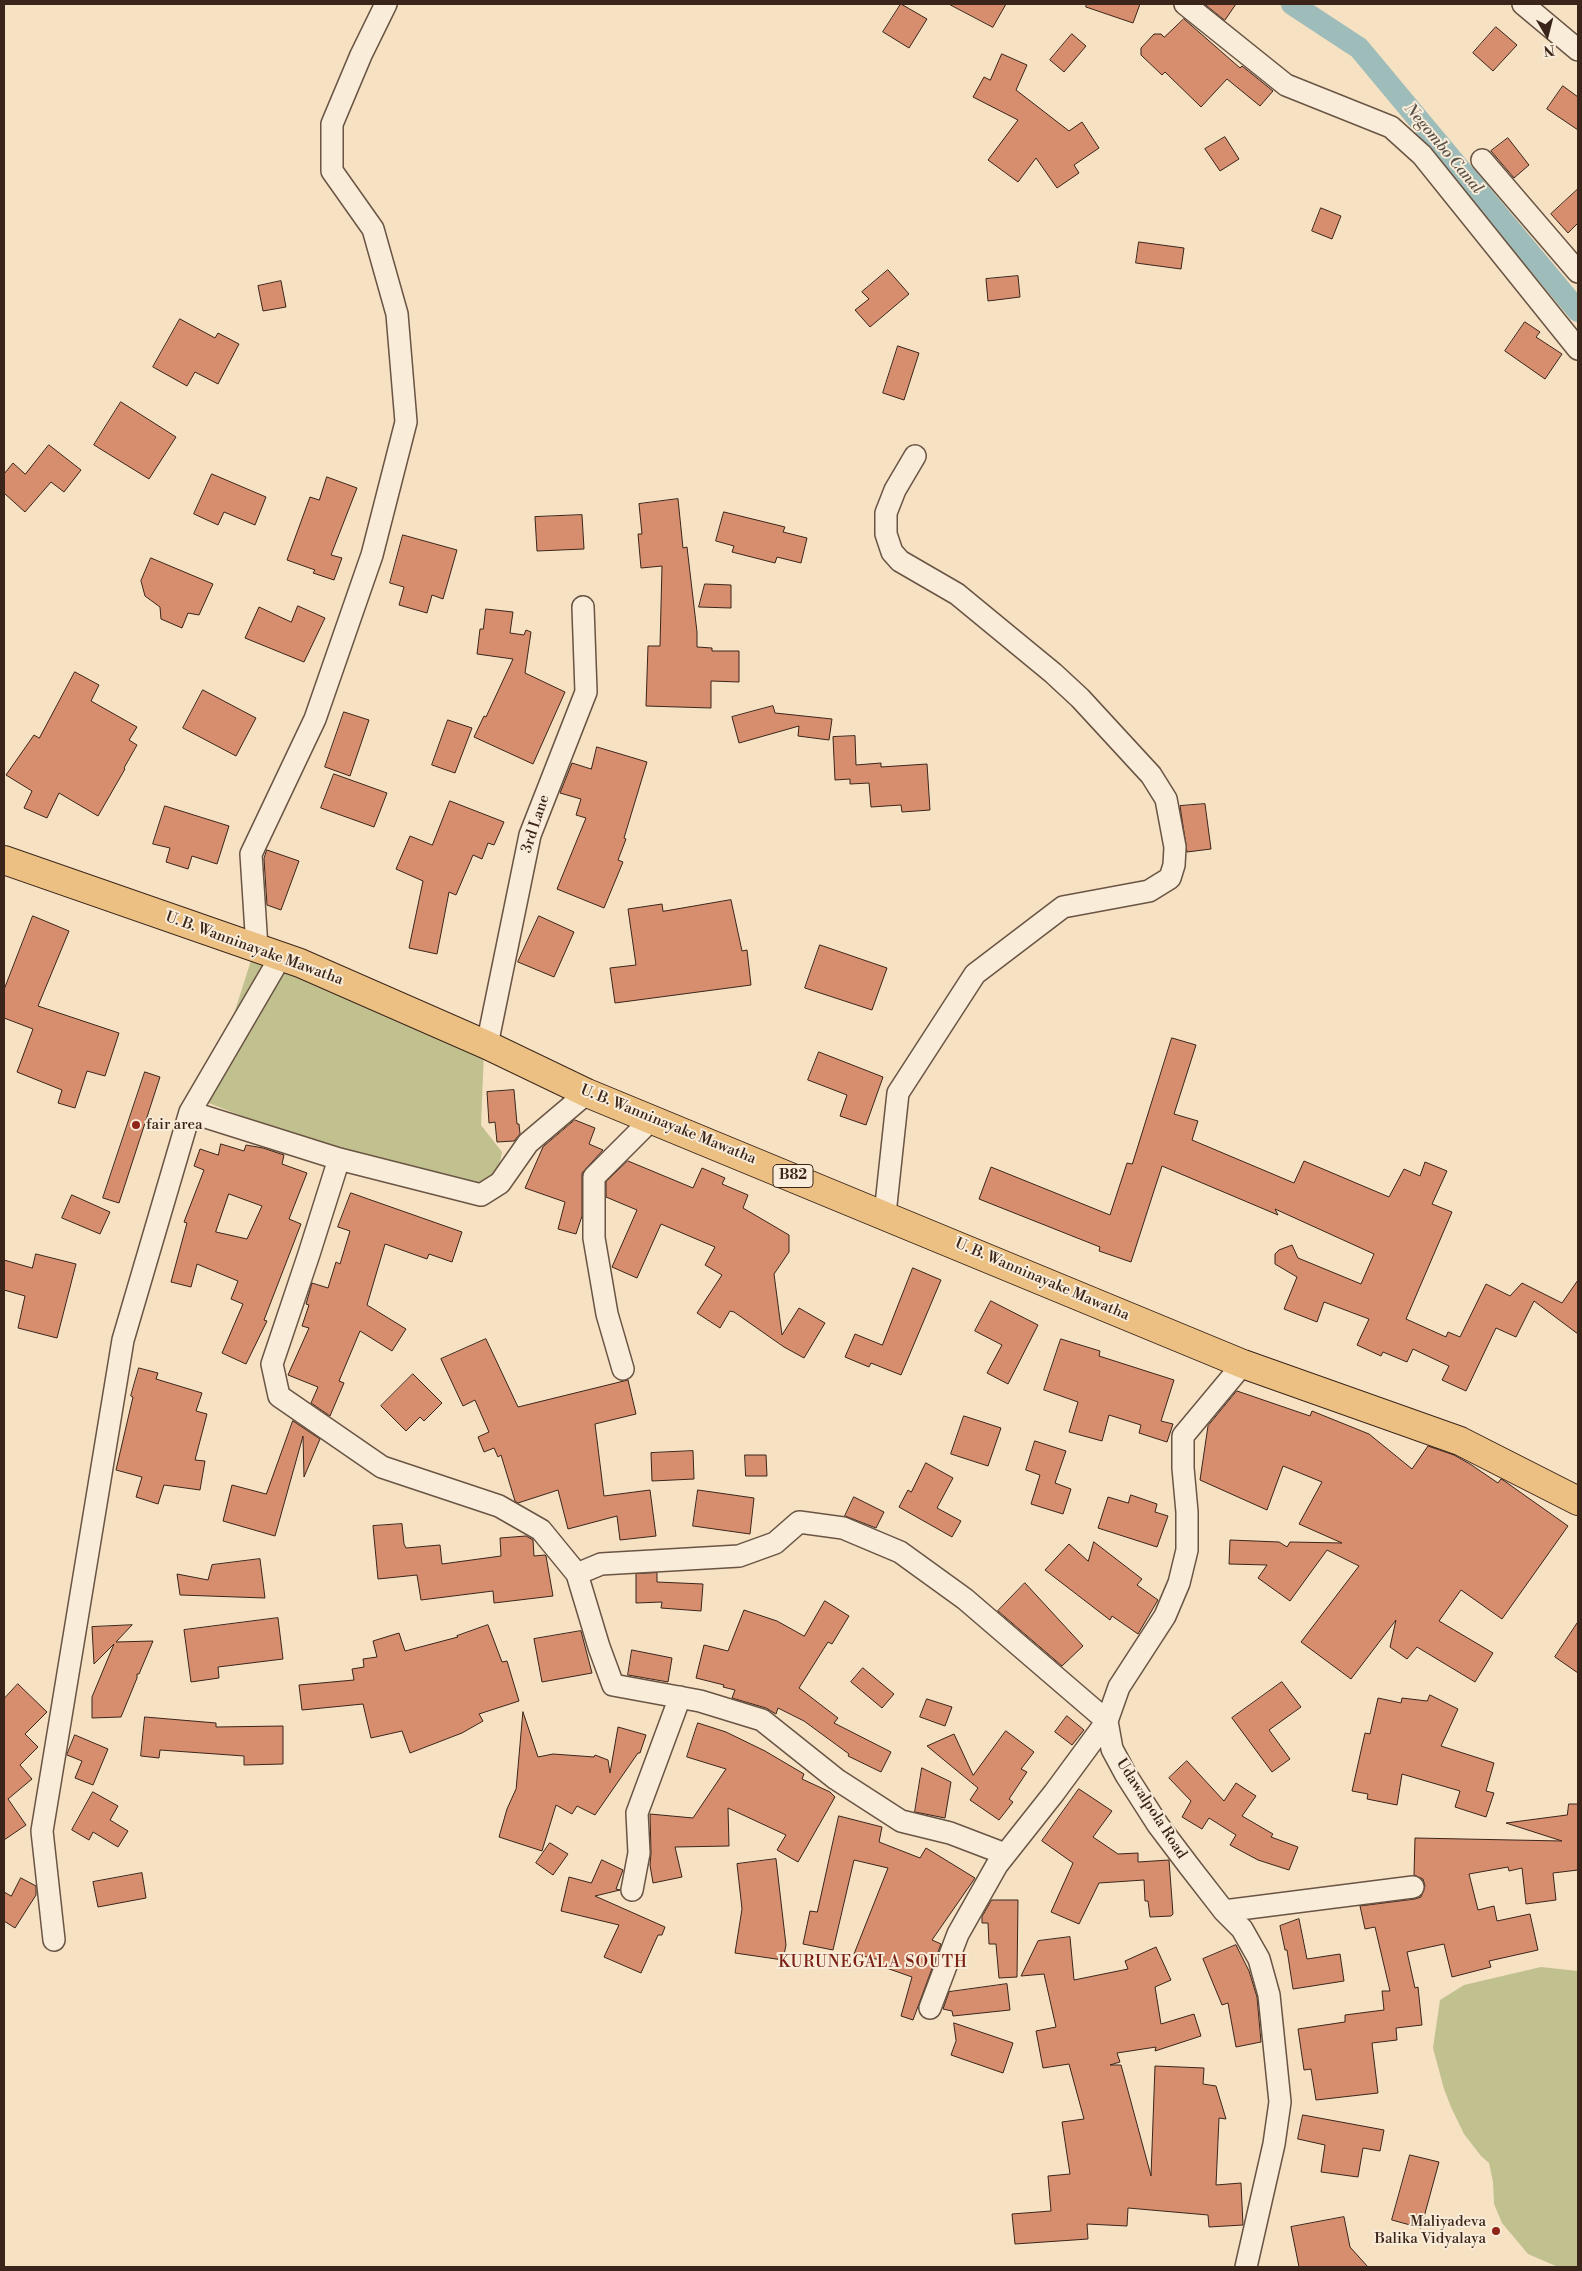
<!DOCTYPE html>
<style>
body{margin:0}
#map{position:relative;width:1582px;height:2271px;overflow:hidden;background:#f6e1c3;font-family:"Libre Bodoni",serif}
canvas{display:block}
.frame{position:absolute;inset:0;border:5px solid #3b251a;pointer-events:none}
.north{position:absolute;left:1522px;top:10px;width:50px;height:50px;-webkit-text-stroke:4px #f9ecd8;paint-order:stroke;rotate:172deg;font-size:14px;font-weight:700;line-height:20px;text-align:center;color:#3b251a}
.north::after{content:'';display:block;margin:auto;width:18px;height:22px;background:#3b251a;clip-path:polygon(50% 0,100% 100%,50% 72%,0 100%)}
</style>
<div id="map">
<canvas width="1582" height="2271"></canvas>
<div class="frame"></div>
<div class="north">N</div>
</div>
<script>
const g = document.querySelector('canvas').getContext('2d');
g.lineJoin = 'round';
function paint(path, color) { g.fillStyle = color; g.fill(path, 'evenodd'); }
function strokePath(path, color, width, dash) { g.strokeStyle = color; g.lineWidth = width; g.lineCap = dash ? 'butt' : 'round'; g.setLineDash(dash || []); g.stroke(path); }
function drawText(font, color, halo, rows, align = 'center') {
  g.font = font + ' "Libre Bodoni",serif'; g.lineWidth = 4; g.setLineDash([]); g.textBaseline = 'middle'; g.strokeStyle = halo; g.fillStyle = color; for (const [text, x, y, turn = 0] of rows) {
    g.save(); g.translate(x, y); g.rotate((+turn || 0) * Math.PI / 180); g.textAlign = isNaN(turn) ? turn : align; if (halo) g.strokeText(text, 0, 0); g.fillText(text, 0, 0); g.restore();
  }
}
const green = new Path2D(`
 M253,954L484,1052L481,1125L502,1152L498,1172L472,1187L340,1150L270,1127L206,1102Z
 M1541,1967L1578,1971V2267H1558L1528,2254L1502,2223L1494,2204L1493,2182L1489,2163L1481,2156L1464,2134L1451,2107L1444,2089L1433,2048L1440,2000L1464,1985Z`);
const canal = new Path2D(`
 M1292,4L1359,48L1578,311`);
const building = new Path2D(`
 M901,4L927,19L909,48L883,32Z
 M949,4H1006L993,27Z
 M1087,4H1140L1133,23L1086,7Z
 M1205,4H1236L1225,20Z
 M1184,19L1240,68L1242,66L1273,91L1260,106L1227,79L1201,107L1165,72L1162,75L1141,55V48L1154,34H1161L1164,37Z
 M1496,27L1517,45L1493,71L1473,53Z
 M1072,34L1086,46L1064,72L1050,60Z
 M1002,54L1027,65L1016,90L1069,131L1082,122L1099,148L1074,165L1079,173L1057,188L1036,158L1018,182L988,160L1018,120L973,97L984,77L990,80Z
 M1563,86L1578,97V130L1547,109Z
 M1225,137L1239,159L1220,171L1205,149Z
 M1508,138L1529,165L1514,178L1491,151Z
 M1578,189V223L1568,233L1551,214Z
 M1321,208L1341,216L1332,239L1312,231Z
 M1139,242L1184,248L1181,269L1136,263Z
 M888,270L909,294L870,327L855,310L869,299L862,292Z
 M1018,276L1020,297L988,301L986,279Z
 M281,281L286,307L263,311L258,286Z
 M180,319L215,338L218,333L239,344L218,384L195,372L187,386L153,367Z
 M1525,322L1540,332L1536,337L1562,354L1545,379L1505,351Z
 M898,346L919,353L904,400L883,393Z
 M121,402L176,437L149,479L94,445Z
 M49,445L81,470L64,492L51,482L25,512L4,493V474L13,463L25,474Z
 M212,474L266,497L255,525L224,512L218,525L194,514Z
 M327,477L357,488L331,555L342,558L334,580L313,573L315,570L287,560L310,497L319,500Z
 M678,499L683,548L687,547L697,632V647L712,648V651H739V682L711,681V708L646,706L648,646H660L662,566L641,568L638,534H642L639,504Z
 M724,512L785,527L783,532L807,538L801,563L777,557L775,563L732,552L734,546L716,541Z
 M582,515L584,549L537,551L535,517Z
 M403,535L457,550L443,599L432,595L427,613L399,605L404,587L390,583Z
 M151,558L213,584L199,615L188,613L182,628L161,619L160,607L145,596L141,581Z
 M705,584L731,585V608L699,607Z
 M298,606L325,618L304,662L245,638L259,607L291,622Z
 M486,609L513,612L510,633L524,635L526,630L531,632L525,673L565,692L533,764L474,737L484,716L486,717L513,659L477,654L480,629H483Z
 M75,672L99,685L91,701L137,727L129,740L137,745L124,768L125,769L98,816L59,793L47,818L24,808L32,791L6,775L34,735L39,738Z
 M203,690L256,718L236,756L183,728Z
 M773,706L775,713L832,719L829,740L798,736L799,726L739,743L732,717Z
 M344,712L369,720L350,776L325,767Z
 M448,720L472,728L455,773L432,765Z
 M855,736L856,765L881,763V767L927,764L930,810L902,812L901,805L871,807L869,783L850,784V779L835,780L833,737Z
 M597,747L647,762L624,838L626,839L618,860L623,862L604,908L557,889L586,818L576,815L581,799L560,793L572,763L591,769Z
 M334,774L387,793L374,827L321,808Z
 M450,801L504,822L494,845L488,843L482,859L473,855L456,895L449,892L437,954L409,948L423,881L396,869L410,836L432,845Z
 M1205,804L1211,849L1187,852L1180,806Z
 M165,806L229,826L217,864L192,856L188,869L166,862L170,848L153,844Z
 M267,850L299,861L281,910L267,905L264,859Z
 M731,900L742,951L747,950L751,985L615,1003L610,968L636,965L628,909L662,904L663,911Z
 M33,916L69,931L38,1006L119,1033L105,1076L87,1071L75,1108L58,1103L62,1090L17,1072L33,1029L4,1018V990Z
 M539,916L574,932L554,977L518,962Z
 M820,945L887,968L872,1010L805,988Z
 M1172,1038L1196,1045L1174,1114L1198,1121L1192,1140L1294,1183L1304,1161L1389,1197L1404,1169L1420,1176L1425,1162L1447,1171L1432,1204L1452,1212L1406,1319L1446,1337L1448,1332L1460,1337L1486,1284L1510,1296L1522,1283L1562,1303L1578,1280V1334L1534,1301L1516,1337L1496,1328L1466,1391L1442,1380L1449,1366L1413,1349L1407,1362L1383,1352L1381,1356L1357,1345L1369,1319L1324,1302L1317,1322L1284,1309L1297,1277L1275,1264V1254L1279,1250L1292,1245L1298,1258L1361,1284L1374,1254L1275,1209L1278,1215L1162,1166L1131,1262L1099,1251L1100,1247L979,1199L991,1167L1110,1215L1127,1163L1132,1164Z
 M819,1052L883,1077L866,1125L840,1116L847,1095L808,1080Z
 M145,1072L160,1077L119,1203L103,1198Z
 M514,1090L517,1124H519L520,1134L514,1141L497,1142L495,1122L489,1123L487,1092Z
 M575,1120L595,1128L589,1144L603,1150L582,1173V1216L576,1234L558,1229L565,1202L525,1188L543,1147Z
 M221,1144L244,1151L246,1145L263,1148L284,1155L282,1164L307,1173L289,1219L301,1224L264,1320L267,1321L246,1364L222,1353L243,1304L231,1299L238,1281L197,1264L191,1287L171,1282L187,1223L184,1222L204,1170L194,1166L200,1149L218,1155ZM229,1194L262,1206L247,1239L216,1232Z
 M628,1161L693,1188L702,1168L725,1178L722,1184L748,1195L743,1208L789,1235V1252L774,1274L782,1335L799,1308L825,1323L804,1358L784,1347L734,1312L730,1311L720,1328L697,1313L722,1275L705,1265L715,1247L661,1224L637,1278L612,1267L637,1210L606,1197V1182Z
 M351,1193L462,1232L452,1262L429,1254L427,1259L385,1244L367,1305L406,1329L392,1351L360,1331L339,1381L344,1383L330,1416L311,1403L318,1387L288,1375L309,1328L302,1326L309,1305L306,1304L312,1283L328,1288L336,1262L340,1264L350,1231L338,1227Z
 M72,1195L110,1212L100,1234L62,1218Z
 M36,1254L76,1264L57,1338L18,1328L25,1296L4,1290V1260L32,1268Z
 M913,1268L941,1280L901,1375L871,1363L869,1367L845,1357L855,1334L882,1345Z
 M991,1301L1038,1325L1008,1384L987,1373L1002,1345L975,1331Z
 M486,1339L518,1407L628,1380L636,1414L595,1424L604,1496L650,1490L656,1536L620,1540L617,1516L568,1529L558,1490L518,1503L515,1501L501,1455L498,1457L494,1448L484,1452L478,1437L489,1432L475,1400L463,1406L441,1359Z
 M1061,1339L1100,1351L1099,1356L1174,1380L1161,1421L1173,1424L1167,1442L1139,1433L1141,1425L1109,1415L1102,1441L1069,1432L1078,1402L1044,1390Z
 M139,1368L158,1373L156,1379L202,1393L196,1411L207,1414L195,1460L205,1461L200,1490L164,1485L158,1504L136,1497L142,1477L116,1470L133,1397L131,1396Z
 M413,1374L442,1403L424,1421L420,1417L406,1431L381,1406Z
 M1237,1391L1310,1416L1312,1411L1369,1434L1412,1469L1428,1446L1454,1455L1470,1464L1498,1483L1501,1479L1503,1480L1568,1526L1502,1619L1461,1590L1439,1621L1493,1653L1475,1682L1417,1647L1407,1659L1390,1647L1396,1620L1351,1679L1301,1642L1359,1566L1327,1550L1290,1601L1258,1578L1267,1565L1229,1564L1230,1540L1279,1542L1287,1547L1290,1542L1342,1543L1299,1524L1322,1482L1283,1466L1267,1510L1200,1480L1208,1426Z
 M964,1416L1001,1428L988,1466L951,1454Z
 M293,1421L320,1439L304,1477L303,1436L275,1536L223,1521L232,1485L266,1494Z
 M1035,1441L1066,1451L1055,1483L1071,1489L1063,1514L1031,1504L1040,1475L1026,1470Z
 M693,1451L694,1479L652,1481L651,1453Z
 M745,1455H766L767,1476H746Z
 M926,1463L953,1478L937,1508L961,1521L952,1537L899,1507L908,1490L911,1492Z
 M698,1490L754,1498L750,1534L693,1526Z
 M1131,1495L1157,1504L1155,1512L1168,1516L1157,1547L1098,1528L1108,1497L1128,1503Z
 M854,1497L884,1512L876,1528L845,1516Z
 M402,1524L404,1544L406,1548L440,1545L442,1564L501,1556L500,1538L526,1536L533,1540L534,1556L545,1555L546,1556L553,1596L494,1603L493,1591L421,1600L417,1575L378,1579L373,1526Z
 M1094,1542L1142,1579L1137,1585L1158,1600L1138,1634L1112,1616L1110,1620L1045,1570L1069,1544L1088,1561Z
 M260,1559L265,1598L180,1595L177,1574L208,1580L212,1565Z
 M657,1573V1582L703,1584L701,1611L661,1608L662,1602L636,1603V1574Z
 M1025,1583L1083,1646L1062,1666L998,1611Z
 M825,1601L849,1616L832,1644L828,1642L799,1688L838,1718L834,1723L891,1752L881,1772L848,1756L849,1754L804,1721L778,1708L776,1714L766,1708L732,1698L735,1690L723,1687L724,1685L696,1678L704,1645L728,1651L744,1610L777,1621L804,1636Z
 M278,1618L283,1659L218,1667L219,1678L191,1682L184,1630Z
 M1578,1622V1673L1555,1657Z
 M132,1625L116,1642L153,1641L139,1674H137V1678L121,1717L92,1718V1697L114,1644L94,1664L92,1627Z
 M488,1625L502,1662L507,1661L519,1701L479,1714L483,1721L462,1733L410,1753L402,1731L371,1738L363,1704L302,1710L299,1685L354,1680L352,1669L364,1667L363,1659L377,1657L373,1641L399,1633L405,1651L458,1637L457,1636Z
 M581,1631L592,1673L542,1682L534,1639Z
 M632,1650L672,1658L668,1682L628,1675Z
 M863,1668L894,1694L882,1708L851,1682Z
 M1282,1682L1301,1707L1269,1730L1290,1759L1272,1772L1232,1718Z
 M18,1684L47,1712L25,1734L38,1747L20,1765L32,1779L8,1799L26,1825L4,1840V1699Z
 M1430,1695L1458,1709L1441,1746L1494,1763L1486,1791L1494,1793L1486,1817L1455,1807L1460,1791L1402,1774L1397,1805L1367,1799L1368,1794L1352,1791L1365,1733L1370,1734L1378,1698L1401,1703L1402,1698L1427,1701Z
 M927,1699L952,1707L945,1726L920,1717Z
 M523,1712L538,1757L553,1754L594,1757L595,1755L608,1760L610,1773L618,1727L646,1735L640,1753H638L595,1815L577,1806L572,1814L556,1805L542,1851L499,1837L507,1809L516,1789Z
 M1067,1716L1084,1730L1072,1745L1055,1732Z
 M145,1717L216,1723V1727L283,1726V1764L244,1765V1756L160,1750L159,1758L141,1756Z
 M698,1723L726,1732L765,1751L804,1774L802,1779L830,1792L835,1797L798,1862L777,1850L786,1835L728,1808L729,1846L675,1847L682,1877L653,1883L650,1865L651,1853L650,1814L693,1818L726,1769L687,1757Z
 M1006,1731L1034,1752L1021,1769L1027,1772L1009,1799L1013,1802L999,1820L970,1800L978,1788L927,1746L954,1734L973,1775Z
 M75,1735L108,1749L93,1785L75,1778L82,1761L67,1755Z
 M1187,1761L1224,1801L1236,1783L1256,1796L1242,1816L1273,1834L1271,1837L1298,1847L1289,1870L1258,1860L1230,1845L1236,1835L1209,1818L1202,1829L1182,1817L1191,1801L1169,1778Z
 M922,1768L951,1782L945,1818L915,1812Z
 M1079,1789L1112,1811L1093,1837L1118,1854L1138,1853V1862L1169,1860L1173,1914L1171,1916L1150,1917L1148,1901H1145L1144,1880L1099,1883L1079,1924L1051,1912L1073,1863L1042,1841Z
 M93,1792L118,1806L110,1820L128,1831L118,1847L93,1832L89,1840L72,1830Z
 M1569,1804H1578V1870L1553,1873L1556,1900L1526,1904L1522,1868L1509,1871L1508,1867L1469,1874L1478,1910L1494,1906L1497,1921L1530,1914L1538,1950L1489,1961L1491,1967L1452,1977L1444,1944L1407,1952L1415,1988L1418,1987L1422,2025L1396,2028L1397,2040L1372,2043L1378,2093L1316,2100L1311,2069L1304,2070L1298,2029L1345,2022V2015L1384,2010L1382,1991H1390L1375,1927L1365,1929L1360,1906L1415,1899L1421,1897L1425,1886L1423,1879L1414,1875L1415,1838L1562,1841L1506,1823L1567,1815Z
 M839,1816L882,1827L879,1842L920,1858L926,1848L975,1878L932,1940L941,1944L913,2020L901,2016L912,1977L878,1965L880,1960L854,1954L888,1868L854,1860L833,1950L803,1944L810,1911L817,1912Z
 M550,1843L568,1854L553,1875L536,1863Z
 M776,1859L786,1945L783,1960L735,1953L742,1909L737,1864Z
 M602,1860L623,1870L616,1889L620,1890L595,1896L665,1927L662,1935H658L641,1973L604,1957L619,1925L561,1911L569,1877L591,1883Z
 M142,1873L146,1898L98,1907L93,1882Z
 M21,1878L36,1886V1895L15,1928L4,1921V1892L11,1896Z
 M992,1900H1018L1017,1977L999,1978L996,1944H989L988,1923H982V1917Z
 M1299,1919L1307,1959L1340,1954L1344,1981L1293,1989L1287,1950H1285L1280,1926Z
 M1070,1937L1074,1980L1128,1969L1125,1961L1156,1947L1171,1980L1155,1987L1161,2024L1194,2014L1201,2036L1155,2051L1156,2047L1117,2053L1120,2062L1110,2065H1121L1151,2176L1155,2066L1204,2068L1203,2084L1216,2086L1226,2119L1219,2118L1216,2185L1241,2183L1243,2225L1209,2227L1208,2215L1128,2208L1127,2226L1087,2224L1088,2239L1015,2244L1012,2214L1051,2211L1048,2176L1070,2174L1062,2122L1084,2119L1069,2064L1043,2068L1036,2031L1056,2027L1044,1974L1021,1976L1038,1941Z
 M1236,1945L1249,1971L1257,1997L1261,2042L1236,2047L1228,2003L1222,2005L1203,1959Z
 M1007,1984L1010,2010L953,2016L952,2011L943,2009L949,1992Z
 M954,2023L1013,2043L1003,2073L951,2055L956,2041Z
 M1303,2115L1384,2130L1380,2151L1363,2148L1358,2177L1321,2172L1325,2145L1298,2139Z
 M1410,2155L1439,2162L1421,2228L1392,2220Z
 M1344,2217L1350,2247L1368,2267H1299L1291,2227Z`);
const street = new Path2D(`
 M1185,4L1286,85L1391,127L1422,155L1578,349
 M1523,4L1578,50
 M1482,160L1578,272
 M257,948L251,854L315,719L372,555L406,422L397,314L373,229L332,171V124L361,55L386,4
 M487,1045L530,835L586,692L583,607
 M190,1112L339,1159L481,1195L500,1183L528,1143L587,1093
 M339,1159L309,1254L272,1364L279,1396L382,1467L499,1506L541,1530L577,1574L599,1647L613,1685L700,1701L762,1720L836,1779L901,1821L950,1833L1005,1854
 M885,1214L898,1093L975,974L1063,907L1149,891L1170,878L1174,865L1175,847L1166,799L1151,775L1080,698L1053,673L957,594L900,561L892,552L886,534V513L895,490L915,456
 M1243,1364L1183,1436V1468L1187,1512V1550L1179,1583L1165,1616L1119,1687L1107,1721L1112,1749L1126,1775L1158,1825L1189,1866L1224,1911L1242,1929L1259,1959L1269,1995L1280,2102L1274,2144L1246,2267
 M623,1369L607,1314L594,1238V1177L653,1118
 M577,1574L601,1564L739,1556L775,1543L799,1522L843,1528L900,1552L965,1599L1107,1721L1054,1793L997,1865L958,1934L930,2008
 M632,1890L639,1853L637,1813L680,1697
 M1224,1911L1413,1887
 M54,1940L42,1831L123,1340L190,1112L281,956`);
const primary = new Path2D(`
 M4,860L300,963L487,1045L587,1093L1243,1364L1460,1441L1578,1501`);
const markers = [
 [136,1125,5,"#8f2418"],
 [1496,2231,5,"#8f2418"]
];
const shields = [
 [793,1176,40]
];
const shieldNames = [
 ["B82",793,1176]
];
const streetNames = [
 ["3rd Lane",536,824,-72],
 ["U. B. Wanninayake Mawatha",254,949,20],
 ["U. B. Wanninayake Mawatha",668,1125,22],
 ["U. B. Wanninayake Mawatha",1042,1280,23],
 ["Udawalpola Road",1151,1809,57]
];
const poiNames = [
 ["fair area",146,1125],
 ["Maliyadeva",1486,2222,"right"],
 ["Balika Vidyalaya",1486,2239,"right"]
];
const waterNames = [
 ["Negombo Canal",1443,149,50]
];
const neighbourhoodNames = [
 ["KURUNEGALA SOUTH",873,1963]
];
paint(green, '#c1c190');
strokePath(canal, '#9ebcb9', 22);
paint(building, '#d78e6e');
strokePath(building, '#3b251a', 1);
strokePath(street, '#6a5444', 24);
strokePath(primary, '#3b251a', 30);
strokePath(street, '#f9ecd8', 21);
strokePath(primary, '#ebc082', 28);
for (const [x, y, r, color] of markers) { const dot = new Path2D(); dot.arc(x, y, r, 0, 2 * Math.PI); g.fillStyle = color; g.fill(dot); strokePath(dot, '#f9ecd8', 2); }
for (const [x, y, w] of shields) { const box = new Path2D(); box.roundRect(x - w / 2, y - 11.5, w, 23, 4); g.fillStyle = '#f9ecd8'; g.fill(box); strokePath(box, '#3b251a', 1); }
drawText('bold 14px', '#3b251a', null, shieldNames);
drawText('15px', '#3b251a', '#f9ecd8', streetNames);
drawText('15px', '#3b251a', '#f9ecd8', poiNames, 'left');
drawText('italic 16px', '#59524a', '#f9ecd8', waterNames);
g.letterSpacing = '1px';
drawText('16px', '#7a1f14', '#f9ecd8', neighbourhoodNames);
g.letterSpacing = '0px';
</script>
